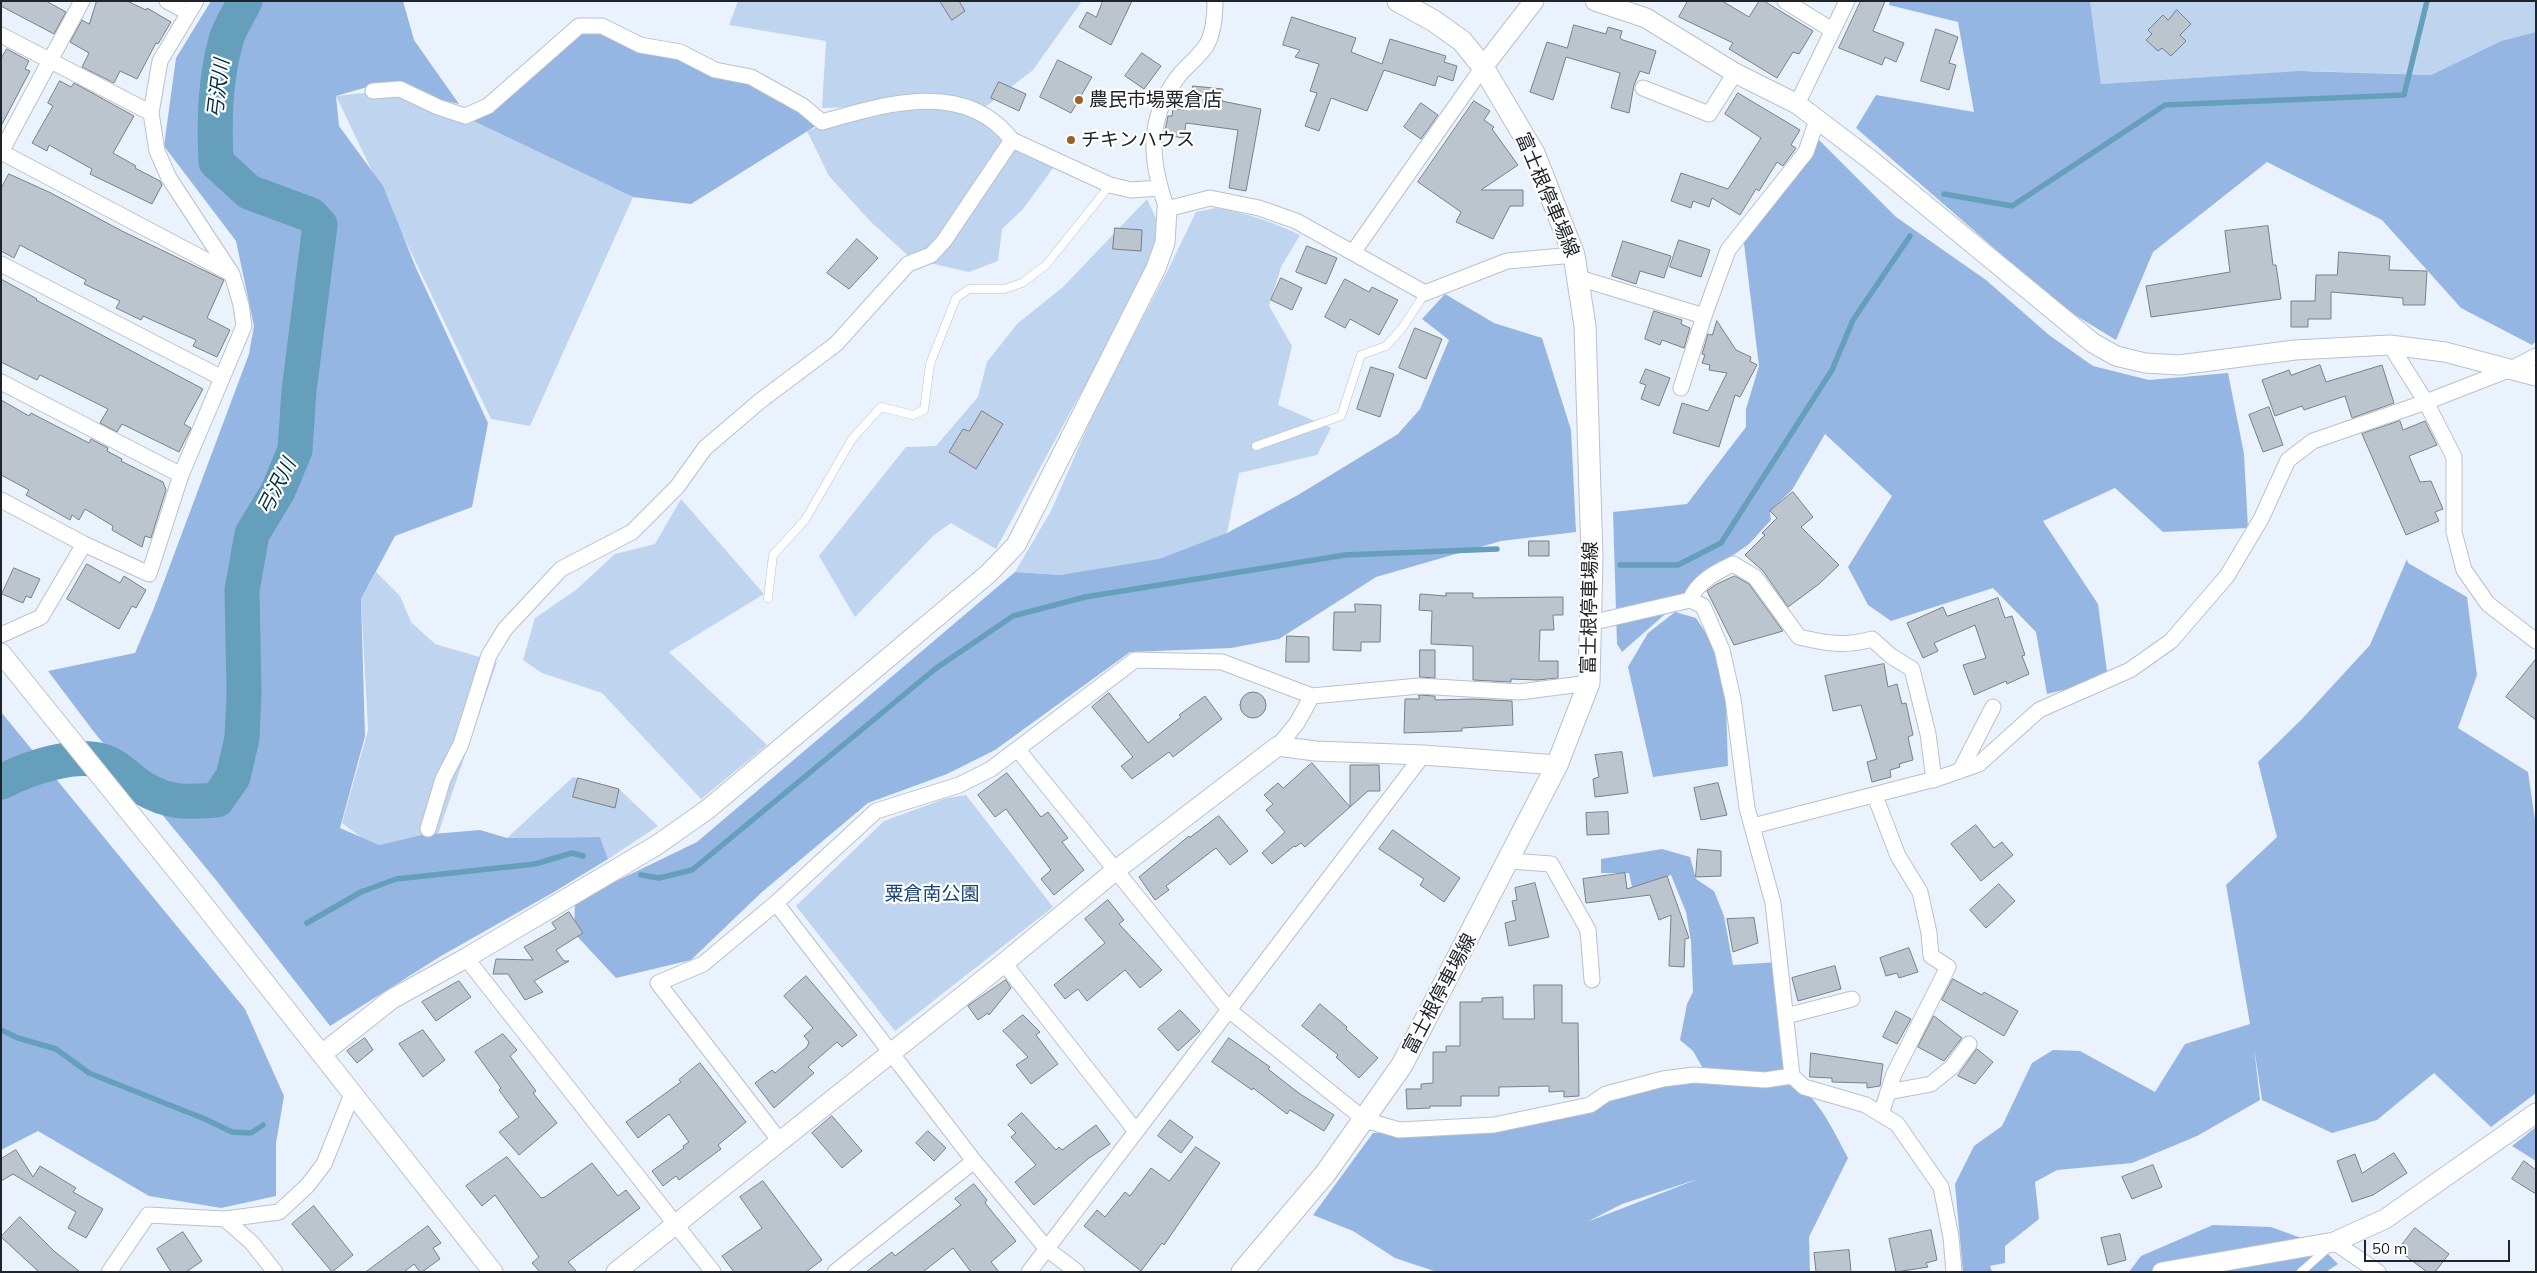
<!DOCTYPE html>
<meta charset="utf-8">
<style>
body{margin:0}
#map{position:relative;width:2537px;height:1273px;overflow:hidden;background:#eaf2fd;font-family:Mulish,sans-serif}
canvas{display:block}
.frame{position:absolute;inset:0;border:2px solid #202327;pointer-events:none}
.scale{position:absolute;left:2364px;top:1240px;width:146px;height:22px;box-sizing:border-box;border:2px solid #202327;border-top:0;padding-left:6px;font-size:15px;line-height:18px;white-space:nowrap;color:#202327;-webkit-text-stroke:4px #fff;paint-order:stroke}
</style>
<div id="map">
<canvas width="2537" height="1273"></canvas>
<div class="frame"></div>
<div class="scale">50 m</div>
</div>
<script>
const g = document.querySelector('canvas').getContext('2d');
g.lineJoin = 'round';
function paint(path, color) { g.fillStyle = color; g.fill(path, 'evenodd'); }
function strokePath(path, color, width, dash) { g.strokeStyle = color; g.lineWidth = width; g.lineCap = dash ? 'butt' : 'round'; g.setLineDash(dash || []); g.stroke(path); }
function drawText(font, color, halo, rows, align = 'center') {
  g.font = font + ' Mulish,"Noto Sans JP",sans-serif'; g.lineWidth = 4.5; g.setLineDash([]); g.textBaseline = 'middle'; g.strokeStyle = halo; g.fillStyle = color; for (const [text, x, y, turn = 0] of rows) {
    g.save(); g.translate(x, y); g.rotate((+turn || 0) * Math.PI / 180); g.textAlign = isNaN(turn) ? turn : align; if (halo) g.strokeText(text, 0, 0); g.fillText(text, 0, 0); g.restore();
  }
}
const green = new Path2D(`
 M738,1H1082L1033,70L980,111L1056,164L1023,209L1002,229L998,261L969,272L912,259L871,222L829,176L807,131L872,108L897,106L822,108L826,41L729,25Z
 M2090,1H2536V32L2501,41L2431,75L2311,71L2101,84Z
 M400,89L465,116L633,197L530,426L491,419L336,96Z
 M1147,199L1159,225L1152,258L1129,320L1079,396L996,549L951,523L934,535L855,617L819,556L906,447L936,446L978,397L987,362L1017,324L1063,287Z
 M1216,208C1246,213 1273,222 1300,235L1281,267L1269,306L1292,346L1278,405L1331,428L1317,455L1239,473L1227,533L1157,564L1060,575L1015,572L1051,511L1097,405L1168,270L1196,212Z
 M681,499L764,594L669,652L767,745L701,799L602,693L542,673L523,660L535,618L576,590L615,554L655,544Z
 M376,572L400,596L411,622L435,644L497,662L438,834L421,835L379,845L362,838L342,823L368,730L361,599Z
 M573,777L619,789L658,826L608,859L600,837L507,838Z
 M966,795L1053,907L895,1031L796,906L884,821L947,798Z`);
const forest = new Path2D(`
 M211,1H403L414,40L459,104L374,85L336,96L339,126L383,186L416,268L488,423L472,507L395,536L361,599L365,736L340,828L379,845L421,835L480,830L507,838L600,837L608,859L554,892L441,956L330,1026L216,880L94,732L48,671L135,653L154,608L249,354L254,326L236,241L164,146L176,58Z
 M1890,1H2090L2101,84L2300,71L2431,75L2501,41L2536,32V341L2532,345L2461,308L2382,220L2267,162L2153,252L2116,340L2062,307L1856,128L1876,95L1974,112L1958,22L1889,5Z
 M579,26L743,76L822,122L691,204L633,197L474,121Z
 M1813,134L1896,217L1986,280L2049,335L2093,366L2149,380L2228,373L2244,454L2248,528L2163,532L2115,488L2043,521L2098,604L2108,679L2047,694L2036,632L1993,588L1891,621L1868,605L1848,567L1892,496L1825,434L1792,490L1770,511L1771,520L1749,544L1729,558L1622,652L1617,644L1613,512L1687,504L1746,427V409L1759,366L1743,235Z
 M1445,294L1494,323L1542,338L1571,430L1576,532L1501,541L1376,577L1279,639L1231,648L1130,652L995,750L947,774L868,803L762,892L691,960L616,978L574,933L575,901L697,842L1015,572L1060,575L1159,559L1227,533L1298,495L1398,434L1420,409L1449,340L1422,319Z
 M2407,559L2408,563L2467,597L2477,675L2458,728L2528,772L2536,827V1093L2491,1127L2434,1073L2377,1120L2332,1133L2262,1100L2254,1047L2260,1100L2197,1136L2132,1163L2057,1170L2035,1182L2039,1219L2005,1246V1263L1990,1266L1992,1272H1963L1955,1184L1974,1146L2002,1126L2032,1063L2053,1050L2080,1051L2155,1092L2185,1044L2250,1024L2226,885L2277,837L2258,762L2301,720L2370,645Z
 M1675,612L1696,618L1717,650L1726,703L1728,766L1653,777L1628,667L1648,633Z
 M1,712L245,1009L284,1096L276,1143V1196L221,1208L149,1196L38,1131L1,1150Z
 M1662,849L1690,857L1696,879L1714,891L1724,916L1733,965L1778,962L1790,1075L1705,1072L1693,1051L1680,1040L1687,1004L1693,992L1691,941L1686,912L1671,875L1632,887L1629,873H1601V859Z
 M1788,1078C1818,1096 1832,1128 1848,1158L1809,1237L1810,1272H1437L1395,1258L1353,1231L1313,1215L1373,1133H1481L1601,1095L1663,1079ZM1698,1179L1587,1222L1622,1204Z
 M2536,1127V1161L2512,1146Z
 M2213,1225L2271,1227L2318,1244L2338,1264L2326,1272H2129L2141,1256Z`);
const stream = new Path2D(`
 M1944,194L2012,206L2165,105L2404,95L2427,1
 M1620,565H1678L1721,543L1832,370L1853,320L1910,236
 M641,875L659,878L692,870L935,669L1013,616L1085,597L1345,555L1497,549
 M307,923L361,892L396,879L535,864L572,853L583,856
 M1,1030L18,1038L56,1049L89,1073L205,1119L232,1132L251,1133L263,1125`);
const river = new Path2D(`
 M1,782C29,768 79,750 108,763C121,769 131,781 143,788C170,804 187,802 217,800L233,777L242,738L244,693L242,590L252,534L278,491L295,450L299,391L320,225L311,215L249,192L216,162C214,120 215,80 226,40C230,26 239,14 245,1`);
const building = new Path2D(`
 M1,1H46L66,12L54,34L1,6Z
 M97,1H127L146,10L147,8L171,22L158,44L156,43L137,79L120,71L114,83L82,67L89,53L70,42L82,20L89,24Z
 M940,1H959L965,11L952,20Z
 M1103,1H1132L1111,45L1079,27L1087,12L1096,17Z
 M1688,1H1722L1749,17L1759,1H1764L1813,31L1799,54L1793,52L1777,78L1729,49L1733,43L1679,17Z
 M1861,1H1885L1873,31L1904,43L1896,62L1885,57L1882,65L1839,48Z
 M2177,10L2191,24L2180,35L2186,41L2171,56L2162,48L2158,51L2146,40L2152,34L2148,30L2163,15L2168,20Z
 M1292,17L1356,38L1351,52L1382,64L1390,39L1446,56L1444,62L1457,66L1453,81L1438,76L1435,86L1384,70L1367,111L1331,98L1319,131L1305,126L1317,93L1310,91L1319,64L1295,57L1300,50L1283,45Z
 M1574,25L1606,34L1608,27L1622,31L1620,38L1623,40L1656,51L1649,74L1640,71L1634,85L1629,113L1611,108L1620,73L1566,57L1553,100L1530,92L1547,42L1567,48Z
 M1936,29L1958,37L1949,63L1956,65L1949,90L1921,81Z
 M7,49L29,61L25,69L30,71L1,126V59Z
 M1142,53L1161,66L1144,89L1125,76Z
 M1058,60L1092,77L1071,113L1040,97Z
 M60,81L71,87L74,83L134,116L113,153L136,166L135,168L160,181L162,185L152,204L90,174L92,169L49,145L47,151L32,143L53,106L48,103Z
 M999,82L1026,94L1019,111L991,98Z
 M1193,86L1223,89L1222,101L1261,109L1246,191L1229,188L1238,130L1186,123L1184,138L1164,135L1168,116H1172L1173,108L1184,110L1186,94L1192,95Z
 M1738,93L1800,130L1791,145L1796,148L1783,166L1777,162L1759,191L1756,189L1740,215L1712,198L1709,207L1693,201L1691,208L1671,201L1681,173L1728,189L1761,138L1725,114Z
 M1474,101L1490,111L1484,120L1494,127L1492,129L1518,165L1481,190H1523V206H1510L1493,239L1456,222L1461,212L1418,182Z
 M1421,103L1438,115L1421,139L1404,127Z
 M9,174L51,193L122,231L224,280L207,318L230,330L217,357L193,346L196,340L143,316L141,320L116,308L120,301L84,284L86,280L20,245L14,258L1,251V189Z
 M2268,226L2273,265H2276L2281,299L2151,317L2146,286L2230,272L2225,231Z
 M1115,228L1142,230L1141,251L1113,249Z
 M857,239L878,258L849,289L827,273Z
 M1679,240L1710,250L1701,277L1670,267Z
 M1623,241L1671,256L1664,278L1640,271L1636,284L1612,276Z
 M1307,246L1337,258L1326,284L1296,272Z
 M2339,252L2390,256L2389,270L2427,271L2425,305H2403V298L2331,292V319H2308V327H2291V301H2315L2316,275H2337Z
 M1281,278L1302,288L1292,310L1271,300Z
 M1,279L37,299L36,300L203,389L184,424L191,428L179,452L122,424L117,432L100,423L108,409L40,375L37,380L1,362Z
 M1345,279L1369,292L1372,287L1398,300L1379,335L1350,319L1345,328L1325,317Z
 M1654,311L1682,320L1681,324L1690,328L1684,348L1662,340L1660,345L1645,339Z
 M1717,321L1736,350L1751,357L1750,361L1757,365L1740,397L1735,395L1719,447L1673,433L1682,403L1708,411L1727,373L1709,370L1710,365L1702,363L1705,355L1702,354L1708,334L1712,335Z
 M1415,328L1442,339L1426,379L1399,368Z
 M2320,365L2326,382L2382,365L2394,403L2352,418L2345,396L2304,410L2302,406L2275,416L2262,380L2289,370L2291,375Z
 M1371,367L1394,374L1380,417L1357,409Z
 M1646,369L1670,378L1659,406L1641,399L1646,385L1640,383Z
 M1,400L29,416L31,413L89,443L91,439L108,448L107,451L122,459L121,461L163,482L166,490L151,538L145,536L142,547L112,530L113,526L85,509L79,520L72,515L70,520L26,495L29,490L1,475Z
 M2269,407L2283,445L2263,452L2249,415Z
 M982,411L1003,424L976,469L949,452L963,429L969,431Z
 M2400,421L2403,430L2425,421L2437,445L2409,456L2420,482L2431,481L2443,509L2435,512L2439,521L2406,535L2362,434Z
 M1793,492L1813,517L1801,527L1839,565L1819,584L1788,607L1763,571L1745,555L1765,535L1762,533L1777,518L1770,511Z
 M1529,541H1549V556H1529Z
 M87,564L120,583L124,576L146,590L136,608L132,606L119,629L67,599Z
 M14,568L40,579L31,598L26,596L23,603L2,594Z
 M1735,576L1749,584L1783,631L1734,645L1707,591L1715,585Z
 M1446,593H1473V598L1563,597V615H1553L1554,630H1540L1539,661H1558V678L1537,680L1511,679V682L1473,680V646L1431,644L1432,611L1419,610L1420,594L1446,596Z
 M1998,598L2005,618L2012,616L2025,655L2022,656L2029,674L2007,684L2006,681L1974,695L1963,665L1986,658L1975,625L1934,643L1938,651L1923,658L1907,623L1943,607L1947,616Z
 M1355,604L1381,605L1380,642H1361V651L1333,650L1334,612H1355Z
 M1287,636L1309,637V662H1286Z
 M1420,650H1435V678L1420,677Z
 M2536,659V720L2506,697Z
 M1884,664L1888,687L1897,684L1902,704L1906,703L1913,735L1908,737L1913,760L1899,764L1900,767L1890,770L1891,777L1872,782L1867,762L1877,759L1861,705L1833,711L1825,676Z
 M1240 705a13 13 0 1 1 26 0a13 13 0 1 1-26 0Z
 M1109,693L1148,743L1181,717L1179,715L1205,696L1222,719L1173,757L1169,752L1132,779L1121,766L1133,757L1092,707Z
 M1419,695L1435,696V700L1473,699L1512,701L1513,725L1462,728V731L1404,733L1405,699H1419Z
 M1622,752L1628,793L1595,797L1593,779L1599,777L1595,755Z
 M1312,763L1350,807V765H1379L1380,791H1368L1305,847L1301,843L1295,847L1294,846L1272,864L1262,853L1285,832L1266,810L1273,804L1264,795L1278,783L1283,788Z
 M1007,773L1041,817L1048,812L1068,838L1062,842L1084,870L1054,895L1041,879L1051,870L1006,809L995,817L978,795Z
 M578,778L619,789L615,808L573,797Z
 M1718,783L1727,815L1701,820L1694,788Z
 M1608,812L1609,834L1587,835L1586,813Z
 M1219,816L1248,851L1230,865L1216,848L1166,886L1169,890L1155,900L1139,877L1189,836L1190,837Z
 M1976,825L1994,848L2002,842L2013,855L1981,881L1951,844Z
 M1393,830L1460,878L1444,902L1420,885L1424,879L1379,849Z
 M1698,849L1721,851V876L1696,877Z
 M1625,873L1627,889L1667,876L1689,938L1685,939L1684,967L1669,966L1671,915L1659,920L1650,895L1586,903L1583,879Z
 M1535,883L1549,937L1509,946L1505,923L1516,920L1512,901L1517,900L1515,888Z
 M1999,884L2015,901L1986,928L1970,910Z
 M1108,900L1124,920L1119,924L1162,970L1140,988L1125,970L1087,1001L1078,989L1065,999L1054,985L1105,943L1085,919Z
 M569,912L583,933L556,950L564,961H569L534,981L543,992L525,1000L508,974H493L496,959L533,960L524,947L556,929L552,923Z
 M1754,918L1758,943L1733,952L1727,919Z
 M1909,948L1918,972L1899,978L1897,973L1886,976L1880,958Z
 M1835,966L1841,989L1798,1001L1792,978Z
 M806,976L857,1035L842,1047L837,1042L808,1067L814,1073L774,1108L755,1083L772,1070L775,1073L807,1047L809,1042L804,1036L813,1028L784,996Z
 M1953,979L1982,995L1984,992L2018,1011L2004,1036L1942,1000Z
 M1006,980L1011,988L989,1015L988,1013L978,1020L968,1006Z
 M459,981L471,997L436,1021L422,1002Z
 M1534,985H1562V1023H1578L1579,1096L1564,1097V1091L1549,1092V1086L1499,1087V1096H1461V1106H1430V1108L1407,1109L1406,1089H1421V1084L1433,1083V1052H1446V1046H1460V1002H1482V998L1503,997V1019H1534Z
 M1320,1004L1347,1027L1346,1029L1378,1058L1359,1078L1336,1057L1338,1055L1302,1026Z
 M1180,1010L1200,1031L1178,1051L1158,1029Z
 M1896,1011L1911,1019L1897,1044L1883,1037Z
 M1023,1015L1040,1032L1036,1035L1058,1064L1031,1084L1016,1065L1028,1057L1003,1031Z
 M1934,1016L1962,1038L1944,1061L1918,1047Z
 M423,1030L445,1060L423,1077L399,1044Z
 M503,1034L517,1050L510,1056L536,1091L533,1093L557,1123L519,1155L499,1132L519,1117L499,1090L501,1088L475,1052Z
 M365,1038L373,1050L357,1063L347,1051Z
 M1229,1038L1270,1067L1268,1069L1300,1094L1334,1115L1324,1131L1290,1110L1287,1114L1253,1088L1252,1090L1212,1062Z
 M1977,1049L1993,1062L1975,1084L1958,1076Z
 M1811,1053L1883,1064L1880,1086L1867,1088V1083L1832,1082V1078L1810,1077Z
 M700,1063L746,1122L718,1145L721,1149L679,1180L676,1176L663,1186L652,1171L684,1148L683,1146L689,1142L669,1114L638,1138L626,1122L681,1082L679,1080Z
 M1022,1113L1056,1150L1059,1147L1062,1150L1096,1125L1110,1144L1089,1158L1034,1205L1015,1182L1036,1165L1011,1137L1016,1133L1008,1125Z
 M832,1116L862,1151L842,1168L812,1133Z
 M1170,1120L1193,1137L1181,1153L1158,1136Z
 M928,1131L946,1148L934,1161L916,1143Z
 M1196,1147L1220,1163L1175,1229L1164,1245L1162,1243L1141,1271L1084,1226L1097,1210L1105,1217L1125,1192L1130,1196L1151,1168L1169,1181Z
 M16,1150L33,1177L40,1166L76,1188L73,1192L103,1209L86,1238L68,1228L76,1212L13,1174L1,1181V1159Z
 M2394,1153L2407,1173L2373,1195L2352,1202L2337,1161L2355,1154L2362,1173Z
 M507,1157L541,1198L545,1197L592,1163L618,1196L626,1190L640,1208L568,1262L577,1272H540L532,1263L539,1257L495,1195L482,1206L466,1186Z
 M2524,1161L2536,1170V1194L2512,1179Z
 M2153,1165L2162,1187L2132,1199L2122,1177Z
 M763,1181L822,1260L806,1272H734L722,1256L762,1228L740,1197Z
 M974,1184L987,1200L985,1203L1016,1241L991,1262L999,1272H971L953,1248L923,1272H866L892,1252L895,1256L961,1205L955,1199Z
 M314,1206L353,1255L332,1272L292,1224Z
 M20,1217L54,1251L80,1272H39L1,1237Z
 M428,1226L441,1243L433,1248L440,1259L422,1272H420L414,1264L404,1272H366Z
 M2415,1228L2449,1254L2435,1272H2427L2398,1250Z
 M1931,1230L1937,1260L1926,1263L1928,1267L1896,1272L1889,1239Z
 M183,1232L202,1261L186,1272H171L157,1249Z
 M2120,1234L2126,1260L2108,1265L2101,1238Z
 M1849,1250L1851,1272H1816L1814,1253Z`);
const service = new Path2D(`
 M1256,446L1341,416L1361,355L1386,346L1403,327L1425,293
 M768,598L773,555L805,520L852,439L881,407L913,415L924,410L930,364L956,298L969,289H1004L1022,283L1046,265L1110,185
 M2301,1272L2329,1247`);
const minor = new Path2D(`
 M167,1L189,13
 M1215,1C1215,16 1214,33 1206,46C1198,58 1185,67 1177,78C1146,121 1150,161 1167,209L1210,198L1259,208L1296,221L1425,293L1507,261L1574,255
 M1785,1L1832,30
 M1,35L151,113
 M1643,88L1709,114L1735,73
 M373,91L400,89L438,107L465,116L488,106L579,26H602L640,45L680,52L715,70L751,77L803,106L822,122C885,104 965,79 1012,140
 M1797,104L1847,1
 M1,152L232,274
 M1,152L82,1
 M1354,251L1483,67
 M1,264L222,378
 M1579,278L1704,316L1681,388
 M1704,316L1728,250L1806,152L1817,120
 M2390,345L2426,402L2454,457V532L2464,570L2488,604L2536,641
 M1,382L181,475
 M1,500L84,544L149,574L181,475L244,326L241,305L232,274L169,178L157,151L151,113L160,61L196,1
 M1690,600C1697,582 1716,572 1733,564L1755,577L1799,637C1825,643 1846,647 1872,639L1891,656L1912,669L1928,734L1934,780
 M1590,623L1690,600L1703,606L1722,650L1733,699L1747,808L1773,903L1792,1076L1804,1087L1866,1105L1897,1124L1941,1187L1951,1237L1954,1272
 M1,635L41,617L84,544
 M1312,696L1419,686L1519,692L1589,683
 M1018,750L1230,1011L1365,1120L1399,1130L1494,1125L1590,1105L1606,1094L1663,1079L1694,1075L1765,1080L1792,1076
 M1960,771L1993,707
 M1875,796L1898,856L1920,892L1929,933L1931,956L1948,967L1894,1074L1881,1114
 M1753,826L1939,778L1979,764L2039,710L2130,670L2171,641L2227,576L2261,519L2288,460L2313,441L2426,402L2511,369L2536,356
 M428,829L443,779L461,744L489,655L505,629L561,569L632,532L677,487L705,448L760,401L836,344L908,264L931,255L944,241L1012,140L1110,185L1131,190L1159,188
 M1510,861L1551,864L1588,930L1592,980
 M776,903L974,1161L1047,1249L1077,1272
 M466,958L713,1272
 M1004,963L1135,1130
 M1786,1016L1852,999
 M1888,1092L1931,1084L1952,1067L1969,1044
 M779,1140L658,983L703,964L776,903L876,811L959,785L991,769L1135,660L1222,662L1312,696L1297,723L1278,746
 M225,1219L252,1243L275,1272
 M2334,1242L2378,1272
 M109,1272L148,1215L225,1219L279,1212L307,1186L324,1164L352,1094
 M835,1272L974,1161
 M1029,1272C1160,1099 1292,928 1423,755`);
const tertiary = new Path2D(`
 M1595,1L1646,18L1735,73L1797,104L1872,161L2093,343L2116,356L2145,363L2179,365L2295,350L2390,345L2445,352L2536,376
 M1483,67L1534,1
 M1,653L193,891L493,1272
 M322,1054L392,999L466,958L657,845L708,809L988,574L1016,545L1156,268L1165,243L1167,209
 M616,1272L1004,963L1116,870L1278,746L1315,751L1423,755L1557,765
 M2162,1272L2334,1242L2385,1219L2536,1113`);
const secondary = new Path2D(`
 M1242,1272L1325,1174L1402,1065L1557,765L1589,683L1592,558L1585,326L1574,255L1534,153L1483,67L1462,41L1434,21L1398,1`);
const markers = [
 [1079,100,5,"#9c6023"],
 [1071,140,5,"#9c6023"]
];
const poiNames = [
 ["農民市場粟倉店",1089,100],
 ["チキンハウス",1081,140]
];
const streetNames = [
 ["富士根停車場線",1547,195,67],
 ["富士根停車場線",1590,608,-89],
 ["富士根停車場線",1440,994,-62]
];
const parkNames = [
 ["粟倉南公園",932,894]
];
const waterNames = [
 ["弓沢川",219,89,-83],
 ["弓沢川",277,487,-63]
];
paint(green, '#bed4ef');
paint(forest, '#95b6e2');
strokePath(stream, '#669fbb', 5.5);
strokePath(river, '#669fbb', 35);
paint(building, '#bcc4ce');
strokePath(building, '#788089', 1);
strokePath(service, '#b9c1cb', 9);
strokePath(minor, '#b9c1cb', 17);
strokePath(tertiary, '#b9c1cb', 21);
strokePath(secondary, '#b9c1cb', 23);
strokePath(service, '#fff', 8);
strokePath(minor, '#fff', 15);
strokePath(tertiary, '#fff', 19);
strokePath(secondary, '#fff', 21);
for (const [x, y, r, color] of markers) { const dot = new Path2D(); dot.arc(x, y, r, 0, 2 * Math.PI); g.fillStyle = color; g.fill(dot); strokePath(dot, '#fff', 2); }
drawText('19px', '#202327', '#fff', poiNames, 'left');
drawText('19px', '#202327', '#fff', streetNames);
drawText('19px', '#174479', '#fff', parkNames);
drawText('italic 20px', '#003145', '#fff', waterNames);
</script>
